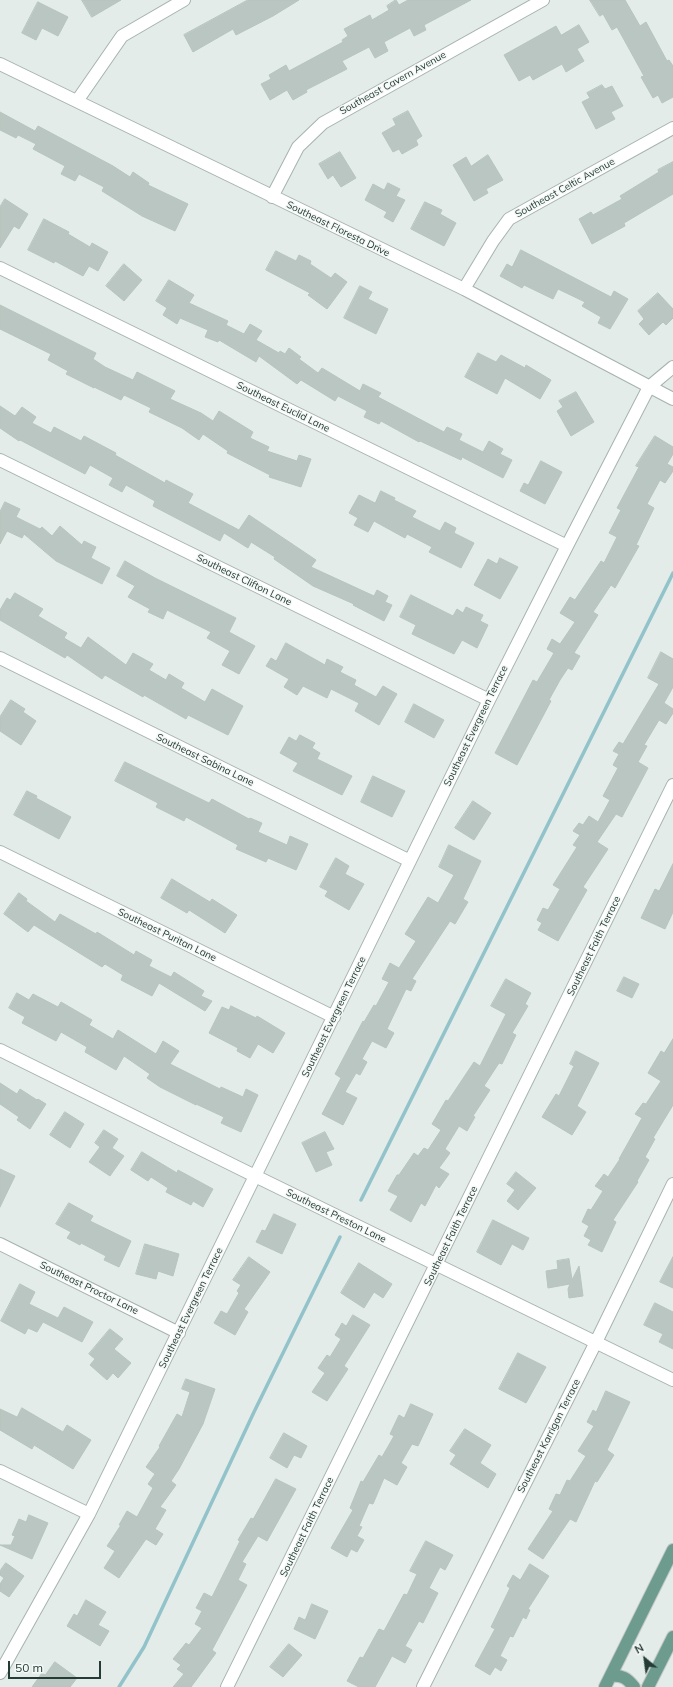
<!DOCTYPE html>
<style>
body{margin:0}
#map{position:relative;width:673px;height:1687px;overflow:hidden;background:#e3ece8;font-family:Mulish,sans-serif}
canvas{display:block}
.north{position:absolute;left:625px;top:1639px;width:40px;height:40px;-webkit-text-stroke:3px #f4f8f6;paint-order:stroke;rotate:331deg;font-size:11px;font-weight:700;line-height:16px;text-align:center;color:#253b35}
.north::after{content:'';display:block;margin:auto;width:14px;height:18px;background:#253b35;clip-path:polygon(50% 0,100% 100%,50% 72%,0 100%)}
.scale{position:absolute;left:8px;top:1661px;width:93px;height:18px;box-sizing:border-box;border:2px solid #253b35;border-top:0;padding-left:5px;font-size:12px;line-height:14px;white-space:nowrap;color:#253b35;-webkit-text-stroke:3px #f4f8f6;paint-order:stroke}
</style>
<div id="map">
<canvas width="673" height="1687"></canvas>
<div class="north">N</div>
<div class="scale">50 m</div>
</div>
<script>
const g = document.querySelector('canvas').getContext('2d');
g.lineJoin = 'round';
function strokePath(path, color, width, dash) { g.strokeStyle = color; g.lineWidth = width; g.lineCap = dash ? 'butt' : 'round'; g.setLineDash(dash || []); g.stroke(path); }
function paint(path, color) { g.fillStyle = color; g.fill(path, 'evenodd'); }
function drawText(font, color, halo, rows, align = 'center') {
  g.font = font + ' Mulish,sans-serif'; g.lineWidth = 3; g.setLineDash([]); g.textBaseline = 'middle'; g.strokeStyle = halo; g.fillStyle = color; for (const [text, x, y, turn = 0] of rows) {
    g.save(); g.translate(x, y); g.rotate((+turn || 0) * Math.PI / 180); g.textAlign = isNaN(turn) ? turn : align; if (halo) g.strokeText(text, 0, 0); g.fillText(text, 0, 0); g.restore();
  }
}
const stream = new Path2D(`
 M361,1200L673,573
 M119,1687L144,1647L254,1412L340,1237`);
const building = new Path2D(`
 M82,0H121L92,17Z
 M248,0H299L273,16L236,35L233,29L193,52L184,35Z
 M396,0L399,5L408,0H471L424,25L426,30L414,36L410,28L384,42L388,51L375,58L369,47L342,61L347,69L306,90L307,92L293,100L287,90L270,100L261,84L271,79L269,75L286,65L289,71L343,42L342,40L348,36L344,29L370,15L372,20L389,10L387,6Z
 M590,0H625L640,26L646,22L667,61L669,60L673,66V97L662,103L658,95L653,98L641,77L644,76L617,27L612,30L603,14L600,16Z
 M38,2L68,17L58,36L42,28L36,40L22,33Z
 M579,25L589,42L577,49L584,61L566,72L562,64L533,80L530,75L519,81L504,55L556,26L561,35Z
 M602,85L605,89L612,86L623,106L611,112L615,119L596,129L582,102L590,98L587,93Z
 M408,111L422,136L416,140L418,145L402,154L399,149L393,152L382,133L396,125L393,119Z
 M0,112L35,131L38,126L113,166L130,177L133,172L149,183L148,185L188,204L175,231L142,216L102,191L104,187L79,174L75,181L61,174L65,166L33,149L36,144L18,135L16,138L0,130Z
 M340,152L356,178L341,187L333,175L328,179L319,164Z
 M488,155L503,180L486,189L488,193L474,201L453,165L466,157L471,166Z
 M673,162V194L624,223L625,226L592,244L579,219L591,212L593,215L622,199L620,196L659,172L658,170Z
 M388,183L400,189L396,196L405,200L393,222L384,217L387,212L365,200L373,184L384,190Z
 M5,199L28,214L19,229L14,226L0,248V207Z
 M425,202L442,210L440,214L456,223L444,246L411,229Z
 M44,219L69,232L68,234L90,247L92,243L108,252L98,271L89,266L83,276L55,261L54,263L28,250Z
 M521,250L611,297L614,291L628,299L610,329L598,323L601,317L582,306L585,302L558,289L553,299L524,285L522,288L500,276L507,264L512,267Z
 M276,251L296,261L299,255L311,261L310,264L331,278L335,273L347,282L327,309L308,295L310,293L266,270Z
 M124,264L142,280L124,301L106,286Z
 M169,280L194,295L189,303L228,321L226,325L244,334L250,324L262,331L256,340L279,353L280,351L285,354L289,348L301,357L299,359L318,373L322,368L360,391L363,384L381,393L378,397L444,432L447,427L462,434L459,440L483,452L489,441L503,449L500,454L512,460L503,478L462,457L461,460L420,441L419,442L381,421L379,424L364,417L367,411L338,396L335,401L301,380L297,384L259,356L256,362L219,340L218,342L205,337L208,330L180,318L177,324L163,315L167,308L156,301Z
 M360,286L372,292L368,299L388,309L376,334L344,318Z
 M658,293L673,309V318L666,325L663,322L649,335L639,324L644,319L638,311Z
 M0,305L96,353L93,359L105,367L133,380L137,372L175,391L170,399L201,413L213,421L219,411L253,432L250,438L269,447L267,451L297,461L299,455L311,459L301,487L269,477L270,475L227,453L228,451L203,434L199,440L182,428L149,412L151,408L124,395L121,400L94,387V388L66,374L68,371L48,360L51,354L0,329Z
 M478,353L496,362L501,355L525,368L526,365L551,380L540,399L505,378L497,394L465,377Z
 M576,392L594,422L571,436L557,411L563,407L559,401Z
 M0,406L15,416L22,407L36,417L32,423L51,433L54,427L81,441L84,436L116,453L115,455L165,483L166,480L193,494L188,503L239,530L249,515L316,560L311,567L374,596L377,590L388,596L385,602L392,605L384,621L353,605L354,604L313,586L274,559L275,557L251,542L248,548L224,533L220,541L153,506L155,501L126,485L122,492L109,485L113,478L90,465L85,474L20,440L19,441L0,428Z
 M655,436L673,447V454L667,464L673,467V471L665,483L660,480L647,504L654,508L636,545L639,546L615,588L611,585L593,612L598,615L574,653L580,656L572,670L568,668L560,680L549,700L551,701L517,765L495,753L533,680L537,682L554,653L547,649L552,639L560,644L575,622L560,613L570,597L575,600L601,561L604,563L617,537L609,533L621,510L617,508L639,467L636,466Z
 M541,461L562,472L545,504L520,491L524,483L528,485Z
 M381,491L395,498L394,500L416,511L412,517L440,531L445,522L456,528L454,533L474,543L461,568L429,552L432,547L407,534L405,538L374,521L368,532L354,525L358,518L349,513L359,495L375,503Z
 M5,502L20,509L16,517L40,529L42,527L52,536L60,526L82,545L84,541L96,547L91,558L110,568L102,584L56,561L24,534L22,538L7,531L0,544V512Z
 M500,558L518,567L500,599L474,585L488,559L497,564Z
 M125,561L155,578L236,618L229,632L255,646L239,674L222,665L230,651L207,638L211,632L167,610L163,619L148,612L150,609L128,597L135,586L117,576Z
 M15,593L43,609L38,616L67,633L64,638L81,648L88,637L126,665L133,653L153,664L149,670L166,680L169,674L184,683L181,688L205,702L212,689L243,706L228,735L188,715L186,719L144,695L143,697L105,675L102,679L67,655L65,658L0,620V610L7,598L10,600Z
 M411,595L453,616L457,609L463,613L466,607L483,615L480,621L488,625L477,648L462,640L454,654L412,634L416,625L400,617Z
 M286,643L325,665L327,659L343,667L340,672L356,680L354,685L376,697L383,686L397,694L379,725L355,711L359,703L331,689L327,698L303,686L297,695L284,687L289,679L266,666L271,658L276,661Z
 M661,652L673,659V687L664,703L673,709V713L666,724L659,720L644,745L647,746L638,762L648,768L622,817L616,814L597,842L608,849L583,887L587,890L558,941L538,930L542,923L537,920L543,908L548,910L560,889L553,885L577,847L573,845L580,835L573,831L579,823L583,825L589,816L598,822L610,800L603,796L618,768L613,765L619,754L613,751L619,742L623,744L659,684L648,678Z
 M11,700L25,709L23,712L36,721L21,745L0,731V717Z
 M414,704L444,720L434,738L405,722Z
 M300,735L315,743L312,748L320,753L317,759L352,776L342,795L293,771L298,763L280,753L289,737L296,741Z
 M125,762L209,803L212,799L249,819L250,818L262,823L258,832L287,845L290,836L308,844L296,870L268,858L266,862L236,849L238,845L186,817L184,821L156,807L158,803L115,781Z
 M373,776L405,791L392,817L361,802Z
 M27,791L37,796L36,798L71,817L59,839L14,815Z
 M473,801L491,813L474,840L455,828Z
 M449,845L481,861L463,899L468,902L455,924L450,921L412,979L416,981L411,991L406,989L387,1029L394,1033L386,1048L372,1041L362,1059L367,1062L360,1075L356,1073L345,1092L357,1098L343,1125L322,1114L341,1078L335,1074L363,1021L364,1022L374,1005L376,1006L389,982L382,979L390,963L399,968L416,941L405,934L428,897L438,903L454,875L439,867Z
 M336,858L349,866L345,874L364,884L349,910L325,896L328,891L320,887Z
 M673,864V912L665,929L641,918L655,889L659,891Z
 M172,879L210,902L212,899L237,915L225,933L189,910L187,913L161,898Z
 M19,893L27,899L26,901L55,922L60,914L96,934L97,932L134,955L136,951L152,960L149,966L171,977L174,972L204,991L201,996L212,1001L205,1011L159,983L152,996L121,980L123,975L105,964L102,967L34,925L28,932L4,914Z
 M624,977L639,984L632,998L617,991Z
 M506,979L531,993L525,1004L528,1006L512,1033L516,1035L502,1064L499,1063L484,1086L490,1090L473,1116L475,1117L467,1131L459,1126L445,1149L450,1153L439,1168L449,1174L439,1188L436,1185L425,1206L421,1203L411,1222L390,1210L398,1196L388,1191L397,1175H399L414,1153L418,1156L424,1148L428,1150L441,1130L432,1124L446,1100L448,1101L474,1062L480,1066L506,1014L491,1006Z
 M17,993L29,1000L33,994L58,1007L61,1002L92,1020L89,1025L113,1039L118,1030L156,1054L163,1041L179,1051L170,1064L220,1089L221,1087L243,1097L246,1089L258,1095L241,1132L221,1123L224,1117L196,1104V1105L160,1087L147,1078L150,1074L124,1056L116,1070L85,1052L87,1047L61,1032L56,1041L22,1023L25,1017L9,1008Z
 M231,1006L256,1018L257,1016L285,1033L273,1053L258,1044L250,1058L237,1051L238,1048L209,1033L222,1007L229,1010Z
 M673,1039V1105L653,1138L655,1139L645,1157L649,1160L637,1181L638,1182L613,1220L616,1222L602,1252L588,1245L591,1240L584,1236L589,1226L582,1222L588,1209L591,1210L603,1191L595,1186L604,1174L608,1177L620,1159H619L642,1118L635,1114L643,1103L646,1104L661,1081L648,1073L661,1051L664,1053Z
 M576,1051L599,1063L577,1106L586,1112L572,1135L542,1117L556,1094L559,1096L574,1066L570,1064Z
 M0,1083L17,1094L20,1089L37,1100L38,1099L46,1104L30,1129L17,1120L19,1117L0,1104Z
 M65,1112L84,1124L70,1148L50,1135Z
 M104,1130L118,1139L112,1148L124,1156L110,1176L89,1162L100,1147L95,1143Z
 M325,1132L334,1149L326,1152L332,1165L316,1172L302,1143Z
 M142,1152L177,1173L178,1170L213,1189L203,1207L193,1201L191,1205L166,1192L168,1188L151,1177L148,1181L131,1170Z
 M0,1169L15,1176L0,1207Z
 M516,1172L536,1188L518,1210L507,1201L515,1190L507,1184Z
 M69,1203L93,1216L90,1221L131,1241L119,1267L104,1260L106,1256L81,1243L80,1245L67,1238L71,1232L56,1224Z
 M274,1214L296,1224L282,1254L256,1242L262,1230L265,1231Z
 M493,1220L529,1238L523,1250L512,1244L501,1265L477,1252Z
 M145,1244L179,1254L173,1276L158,1271L156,1279L136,1274Z
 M249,1257L270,1272L244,1309L248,1312L235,1335L214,1323L221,1311L227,1314L239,1293L237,1291L241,1285L233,1280Z
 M673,1257V1288L660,1282Z
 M569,1259L572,1280L579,1266L583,1296L569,1298L568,1289L570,1284L548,1288L546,1271L558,1269L557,1261Z
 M359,1263L392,1284L383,1298L374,1292L364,1308L341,1293Z
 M20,1284L35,1292L29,1304L58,1318L64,1307L93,1322L82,1342L43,1322L37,1332L28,1328L25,1334L1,1321Z
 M655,1303L673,1312V1349L659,1342L663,1334L644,1325Z
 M353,1315L370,1325L344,1366L348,1369L327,1401L312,1392L325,1373L318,1368L327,1355L330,1357L341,1339L335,1335L342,1323L346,1326Z
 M110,1329L123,1339L114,1349L131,1363L118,1378L113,1373L107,1380L90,1365L95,1359L89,1354Z
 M518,1353L546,1367L526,1403L499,1389Z
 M186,1379L215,1389L203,1424L179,1469L171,1481L176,1485L160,1507L166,1510L155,1529L163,1534L156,1545L146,1539L119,1578L104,1568L115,1551L107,1546L121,1525H119L127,1511L137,1517L153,1488L148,1484L155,1474L146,1467L160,1447L159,1446L177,1414L182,1417L190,1392L182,1389Z
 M606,1391L630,1402L607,1450L614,1455L597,1482L595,1481L576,1522L570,1519L543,1559L528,1549L553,1511L549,1509L556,1494L560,1495L567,1480L570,1481L586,1456L578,1451L594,1426L587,1422L593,1410L596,1412Z
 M411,1404L433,1414L418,1446L412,1444L401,1463L407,1467L397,1485L384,1478L373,1504L369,1503L359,1526L362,1527L357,1536L364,1540L357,1552L351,1549L347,1557L331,1548L353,1510L350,1508L361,1481L363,1482L379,1455L382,1457L394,1436L390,1434L399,1415L404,1418Z
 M22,1408L63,1432L67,1425L91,1440L73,1469L34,1445L32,1449L0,1430V1409L17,1417Z
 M465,1429L491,1445L480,1463L496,1474L488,1488L450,1464L456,1455L450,1451Z
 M284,1433L307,1446L301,1458L294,1455L287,1468L270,1458Z
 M276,1479L296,1489L267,1541L258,1536L242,1562L246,1564L238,1580L247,1585L212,1650L216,1653L191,1687H173L184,1674L177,1669L181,1665L173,1659L186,1643L189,1645L202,1628L195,1624L202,1611L196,1608L204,1593L212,1597L240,1541L238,1540L251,1518L253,1519Z
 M29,1515L48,1523L32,1559L0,1545H11L15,1536L12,1535L19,1519L26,1522Z
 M426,1541L453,1555L445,1570L440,1567L429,1588L438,1593L423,1623L419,1621L405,1646L412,1650L405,1663L392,1656L375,1687H359L347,1681L360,1657L363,1658L379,1629L384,1631L404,1594L407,1595L417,1574L410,1571Z
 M6,1563L24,1576L9,1597L0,1591V1584L4,1578L0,1575V1571Z
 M530,1564L549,1576L528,1609L530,1610L526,1619L523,1617L513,1637L510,1636L500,1656L507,1660L501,1671L495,1667L490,1675L475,1666L495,1629L491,1627L510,1588L507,1586L513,1575L520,1580Z
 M86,1600L106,1612L98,1625L109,1631L100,1646L67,1626L74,1614L77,1616Z
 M312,1604L328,1611L315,1639L294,1629L299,1617L305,1620Z
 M289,1644L302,1655L283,1677L270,1667Z
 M55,1662L77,1678L70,1687H32L42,1673L45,1675Z`);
const minor = new Path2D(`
 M0,64L464,289L673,399
 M77,101L122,36L184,0
 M272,197L298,147L323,123L543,0
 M0,268L567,546
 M464,289L493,241L509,219L673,128
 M0,460L489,700
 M0,658L410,861
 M0,852L334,1017
 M0,1050L255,1176L673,1380
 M0,1244L179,1333
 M0,1471L89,1514
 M0,1673L89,1514L489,700L567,546L649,387L673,367
 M227,1687L673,785
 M423,1687L596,1342L673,1184`);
const major = new Path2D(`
 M611,1676C622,1675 627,1678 634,1687
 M605,1687L673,1550
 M648,1687L673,1637`);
const streetNames = [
 ["Southeast Cavern Avenue",393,83,-29],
 ["Southeast Celtic Avenue",565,188,-29],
 ["Southeast Floresta Drive",338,229,26],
 ["Southeast Euclid Lane",283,407,26],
 ["Southeast Clifton Lane",244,580,26],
 ["Southeast Evergreen Terrace",476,726,-64],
 ["Southeast Sabina Lane",205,760,26],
 ["Southeast Puritan Lane",167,935,26],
 ["Southeast Faith Terrace",594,946,-64],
 ["Southeast Evergreen Terrace",334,1017,-64],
 ["Southeast Preston Lane",336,1216,26],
 ["Southeast Faith Terrace",451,1236,-64],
 ["Southeast Proctor Lane",89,1288,26],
 ["Southeast Evergreen Terrace",191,1308,-64],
 ["Southeast Karrigan Terrace",549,1436,-63],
 ["Southeast Faith Terrace",307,1527,-64]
];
strokePath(stream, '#92c3ca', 3.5);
paint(building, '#b9c6c1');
strokePath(building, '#b7c4be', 1);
strokePath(minor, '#a6b3af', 14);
strokePath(major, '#c2c8c6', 14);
strokePath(minor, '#fff', 12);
strokePath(major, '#6d9c8f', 12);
drawText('10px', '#253b35', '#f4f8f6', streetNames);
</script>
